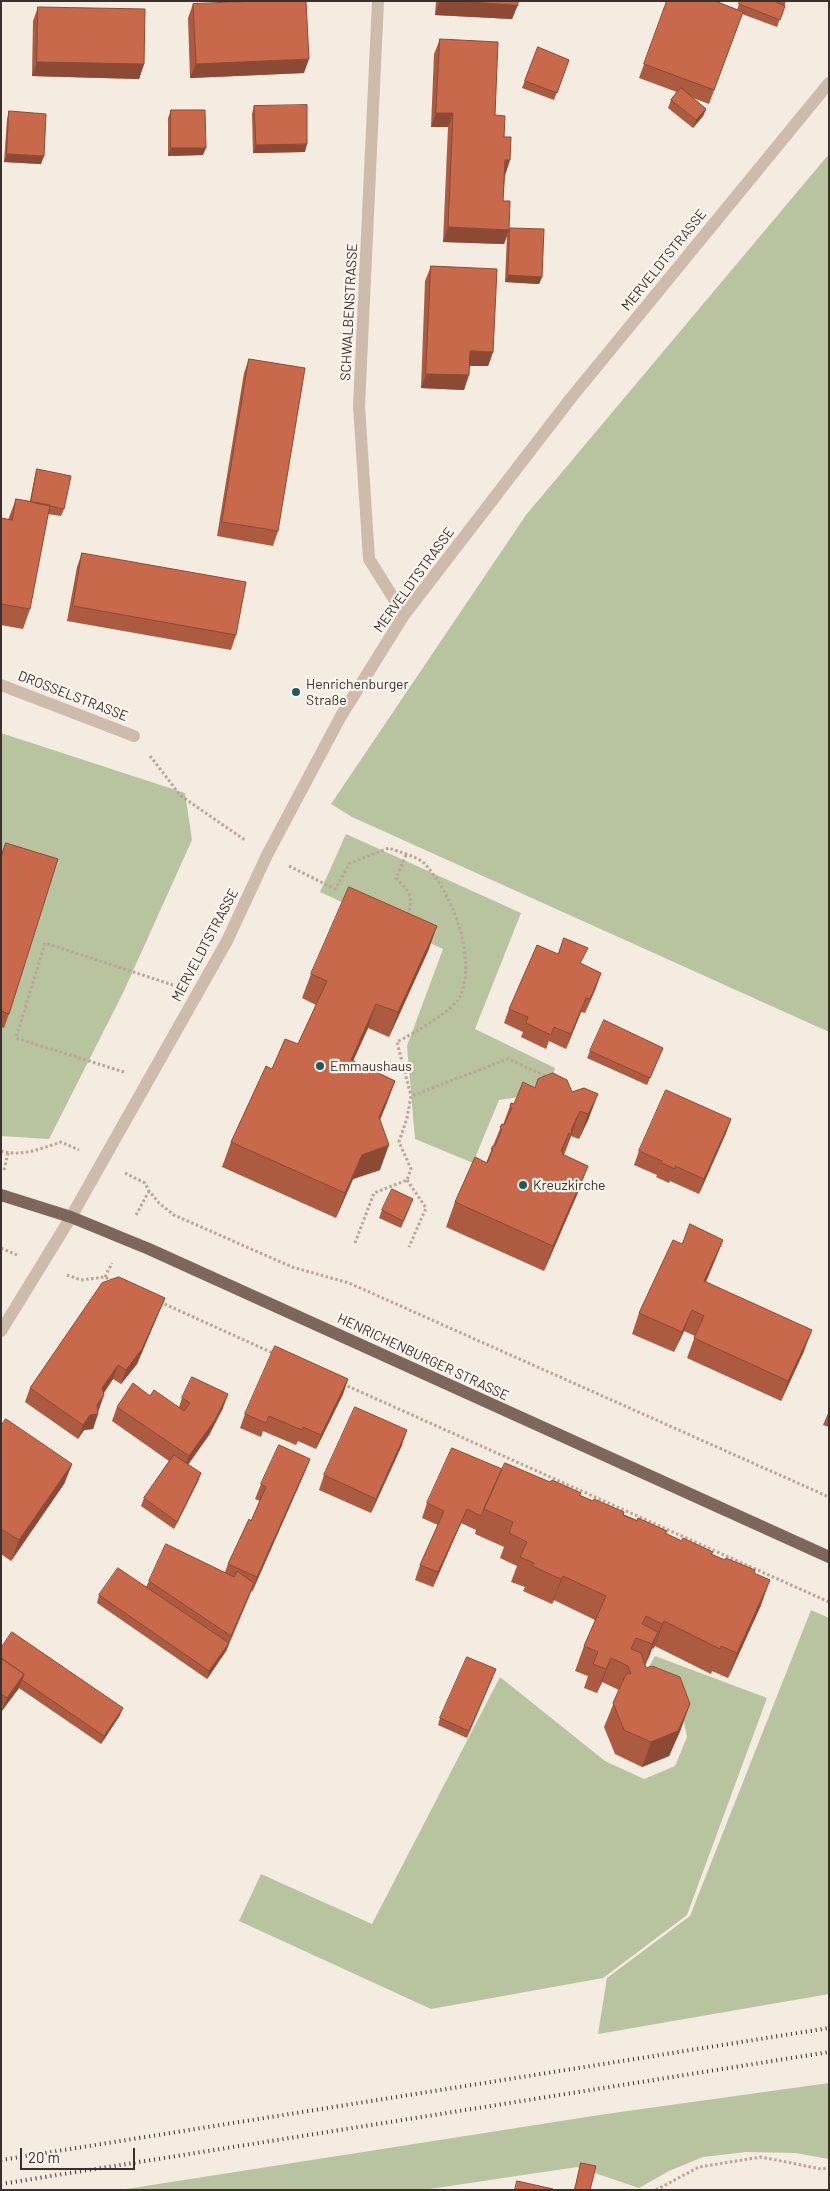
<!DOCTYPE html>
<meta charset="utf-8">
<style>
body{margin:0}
#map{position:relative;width:830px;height:2191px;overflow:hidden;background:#f4ebe1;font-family:Barlow,sans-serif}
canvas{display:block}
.frame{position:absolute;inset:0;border:2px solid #3b302b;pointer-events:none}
.scale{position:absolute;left:20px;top:2148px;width:115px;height:22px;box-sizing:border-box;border:2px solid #3b302b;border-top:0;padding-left:6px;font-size:15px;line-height:18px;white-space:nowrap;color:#3b302b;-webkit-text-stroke:4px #fbf5ee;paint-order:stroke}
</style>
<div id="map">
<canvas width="830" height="2191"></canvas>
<div class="frame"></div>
<div class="scale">20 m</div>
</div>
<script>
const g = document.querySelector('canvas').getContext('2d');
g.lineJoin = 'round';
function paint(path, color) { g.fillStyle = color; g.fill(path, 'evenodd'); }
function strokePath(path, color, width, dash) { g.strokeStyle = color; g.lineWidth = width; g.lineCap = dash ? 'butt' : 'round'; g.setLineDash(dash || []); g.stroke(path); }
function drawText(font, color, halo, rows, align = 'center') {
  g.font = font + ' Barlow,sans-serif'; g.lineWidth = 4.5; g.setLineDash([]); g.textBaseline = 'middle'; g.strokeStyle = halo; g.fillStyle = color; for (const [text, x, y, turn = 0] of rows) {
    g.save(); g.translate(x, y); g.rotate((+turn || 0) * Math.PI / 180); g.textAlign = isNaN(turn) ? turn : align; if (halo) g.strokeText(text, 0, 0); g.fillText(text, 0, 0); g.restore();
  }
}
const green = new Path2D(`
 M829,154V1032L352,817L331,804L526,515Z
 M1,733L185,793L192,840L123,993L49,1139L1,1136Z
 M346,834L521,913L475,1029L555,1068L547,1093L499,1100L473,1163L415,1139L407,1046L443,949L320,892Z
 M811,1610L829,1618V1994L598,2034L607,1978L690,1916Z
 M655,1656L767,1698L687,1915L603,1978L431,2009L239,1921L261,1874L372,1924L500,1677L605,1761L644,1779L675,1766L687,1737L680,1703L641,1680Z
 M829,2083V2159L795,2153L746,2152L703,2157L669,2171L639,2188L577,2167L423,2190H120L606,2114Z`);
const path = new Path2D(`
 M150,756L181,796L245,840
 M406,855L396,878C409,891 415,898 407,916
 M289,866L335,889L350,863L389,848C399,852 416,856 424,863C452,893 476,954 461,995C455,1010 412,1034 397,1042L411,1096
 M124,1072L16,1038L45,943L173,985
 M1,1151C21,1157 43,1148 61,1142L79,1150
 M4,1170L8,1153
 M125,1173L145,1183L149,1191L160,1204L174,1215L292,1267L349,1283L829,1497
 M407,1180L426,1208L409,1247
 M136,1215L149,1191
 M355,1243L374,1193L407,1180L411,1169L399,1142L407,1118L411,1096L508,1059L548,1077
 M1,1248L17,1255
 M67,1275L81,1280L105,1277L113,1281
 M105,1277L112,1263
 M160,1302L275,1354
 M343,1384L829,1602
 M656,2190L699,2167L761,2157L821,2169L829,2168`);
const minor = new Path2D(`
 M378,1L359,406L369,559L404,615
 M1,685L134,736
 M1,1331L71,1217L227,941L267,855L341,716L404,615L571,398L829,83`);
const major = new Path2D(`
 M1,1195L71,1217L149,1249L829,1557`);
const rail = new Path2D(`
 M1,2160L829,2028
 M1,2184L829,2052`);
const wall = new Path2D(`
 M436,1H518L512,19L435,15Z
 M667,1L737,10L740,1H786L777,27L742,14L709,104L693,98L706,109L703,116L693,128L668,108L671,100L677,92L639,78Z
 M193,4L304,73L190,78L188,18Z
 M38,7L144,64L139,79L32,76L33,21Z
 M440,39L495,115L504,137L510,160L505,175L503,201L509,230L504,244L443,242L448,127H431L434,54Z
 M538,47L569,60L554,100L522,88Z
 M254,106L305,152L253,153L252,114Z
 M171,110L203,155L168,156V118Z
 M9,111L41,164L4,162L7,119Z
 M510,228L542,277L539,284L505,282L507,235Z
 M431,266L493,352L488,366H470L464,390L421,388L425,281Z
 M249,359L278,531L273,546L217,536L244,373Z
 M37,469L64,509L61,516L48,514L30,609L23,629L1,625V518L8,520L16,499L30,501L35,476Z
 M82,553L236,635L231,650L67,621L77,567Z
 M6,843L9,1014L4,1028L1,1027V855Z
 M437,926L428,951L389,1037L368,1028L353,1061L395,1081L386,1105L380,1120V1170L353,1179L336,1218L222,1167L231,1142L272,1069L298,1044L316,1005L302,998L311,974Z
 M558,954L582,964L601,973L585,1013L581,1012L566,1049L549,1041L546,1049L521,1037L523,1032L504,1023L509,1009Z
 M663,1048L647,1085L587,1058L590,1051Z
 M535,1088L572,1092L584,1088L589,1118L579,1139L571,1136L564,1155L579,1190L544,1271L446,1227L455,1202L486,1163L502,1124L503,1125L511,1103L514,1104Z
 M731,1119L726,1133L699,1194L670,1181L669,1183L656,1177L657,1175L634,1165L639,1151Z
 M410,1207L401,1228L379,1218L382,1210Z
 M723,1240L715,1260L706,1282L804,1351L781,1401L687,1358L695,1336L684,1331L674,1352L632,1334L639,1313L682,1244Z
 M165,1298L159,1312L137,1364L121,1384L113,1379L104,1393L93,1429L84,1430L78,1439L25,1402L30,1388Z
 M348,1379L343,1394L316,1449L298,1441L296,1445L263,1431L261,1437L240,1428L245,1414Z
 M182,1398L223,1408L209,1435L188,1465L201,1473L198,1481L174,1529L141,1506L144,1498L169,1461L112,1421L117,1407H179Z
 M829,1411V1427L823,1425Z
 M1,1426L72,1464L64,1484L11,1561L1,1554Z
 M402,1445L371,1513L319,1490L324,1475Z
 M310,1459L304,1474L252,1592L251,1591L226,1651L207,1679L97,1603L99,1595L146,1587L149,1581L225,1572L228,1564L251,1521L260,1501L255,1499L261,1484Z
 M502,1469L550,1482L581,1493L580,1496L637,1520L667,1531L666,1534L754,1573L761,1605L728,1678L712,1671L711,1674L655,1646L653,1649L652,1648L645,1665L646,1668L681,1729L669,1756L642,1767L615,1754L604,1727L619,1690L602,1682L597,1693L584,1688L588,1676L575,1671L584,1646L595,1620L554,1600L552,1604L523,1591L525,1587L511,1582L517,1566L500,1558L504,1547L475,1534L476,1530L461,1523L433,1587L415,1580L420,1565L438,1525L422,1518L427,1503Z
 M1,1648L120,1715L101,1744L19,1688L1,1712Z
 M493,1677L467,1738L438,1725L440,1718Z
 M581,2163L590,2190H574Z`);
const shadedWall = new Path2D(`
 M440,1H454L518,5L512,19L435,15Z
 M309,59L304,73L190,78L196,64Z
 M37,62L144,64L139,79L32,76Z
 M706,109L703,116L693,128L696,120Z
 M436,113H453L448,127H431Z
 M307,144L305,152L253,153L256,145Z
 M171,148H206L203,155L168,156Z
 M7,154L44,156L41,164L4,162Z
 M505,160H510L505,175Z
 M448,227L509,230L504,244L443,242Z
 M508,275L542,277L539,284L505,282Z
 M470,351L493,352L488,366H465Z
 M426,374L469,375L464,390L421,388Z
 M437,926L428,951L389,1037L398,1012Z
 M601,973L596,988L585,1013L590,999Z
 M586,998L581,1012L566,1049L571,1034Z
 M376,1004L368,1028L342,1085L351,1060Z
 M395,1081L386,1105L370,1142L379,1117Z
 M598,1094L589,1118L579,1139L588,1114Z
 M580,1111L571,1136L562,1158L571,1134L570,1133Z
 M731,1119L726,1133L699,1194L704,1179Z
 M569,1133L560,1157L561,1151Z
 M389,1145L380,1170L353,1179L336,1218L345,1193L362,1155Z
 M588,1166L579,1190L544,1271L553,1246Z
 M723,1240L715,1260L697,1301L704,1281Z
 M165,1298L159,1312L137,1364L121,1384L126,1370Z
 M692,1310L684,1331L674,1352L682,1332Z
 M812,1330L804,1351L781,1401L788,1381Z
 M118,1365L113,1379L97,1402L102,1388Z
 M348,1379L343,1394L316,1449L321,1435Z
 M228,1394L223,1408L209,1435L183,1471L189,1456Z
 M104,1395L99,1409L95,1415L98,1414L93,1429L84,1430L78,1439L83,1425Z
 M407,1430L402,1445L371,1513L376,1499Z
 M310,1459L304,1474L252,1592L257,1577Z
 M72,1464L64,1484L11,1561L19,1540Z
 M201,1473L198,1481L174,1529L177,1522Z
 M467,1509L461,1523L433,1587L438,1572Z
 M563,1576L554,1600L552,1604L561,1579Z
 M770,1580L761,1605L728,1678L737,1653Z
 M254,1583L249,1597L226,1651L207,1679L209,1671L229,1643Z
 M664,1621L655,1646L653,1649L662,1624Z
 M658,1632L649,1657L643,1669L652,1644Z
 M611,1658L602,1682L597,1693L606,1669Z
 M24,1674L19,1688L1,1712L7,1698Z
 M690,1704L681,1729L669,1756L642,1767L651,1742Z
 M123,1708L120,1715L101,1744L104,1736Z`);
const building = new Path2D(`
 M257,1H306L309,59L196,64L193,4Z
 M454,1H518V5Z
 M667,1H715L743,12L714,90L644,64Z
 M740,1H774L785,6L780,20L739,4Z
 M38,7L145,9L144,64L37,62Z
 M440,39L498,42L495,115L505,116L504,137H511L510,160H505L503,201H510L509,230L448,227L453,113H436Z
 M538,47L569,60L557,93L525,81Z
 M681,88L706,109L696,120L671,100Z
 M307,105V144L256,145L254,106Z
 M171,110H205L206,148H171Z
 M9,111L46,114L44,156L7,154Z
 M510,228L544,229L542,277L508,275Z
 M431,266L497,269L493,352L470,351L469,375L426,374Z
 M249,359L305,368L278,531L222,522Z
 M37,469L71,476L64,509L31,502Z
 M16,499L50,505L30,609L1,604V518L12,520Z
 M82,553L246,582L236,635L73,606Z
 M6,843L58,859L9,1014L1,1011V857Z
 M349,887L437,926L398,1012L376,1004L351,1060L395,1081L379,1117L389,1145L362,1155L345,1193L231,1142L266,1066L272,1069L285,1039L298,1044L327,981L311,974Z
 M564,938L588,948L580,963L601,973L590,999L586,998L571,1034L554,1027L551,1035L526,1023L528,1017L509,1009L537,945L558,954Z
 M604,1020L663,1048L650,1078L590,1051Z
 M553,1073L567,1080L572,1092L584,1088L598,1094L588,1114L580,1111L571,1130L572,1131L571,1134L569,1133L561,1151L563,1152L562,1154L588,1166L553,1246L455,1202L475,1157L487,1163L493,1149H491L493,1146H495L502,1129L500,1127L502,1124L504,1125L512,1108L510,1106L511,1103L514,1104L523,1082L535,1088L538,1079Z
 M666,1090L731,1119L704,1179L675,1166V1169L661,1163L662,1161L639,1151Z
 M392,1189L413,1199L403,1221L382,1210Z
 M690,1224L723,1240L704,1281L812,1330L788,1381L694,1338L704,1316L692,1310L682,1332L639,1313L673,1240L682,1244Z
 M119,1277L165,1298L142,1349L126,1370L118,1365L102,1388L104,1395L97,1405L98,1414L90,1415L83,1425L30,1388L102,1283Z
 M275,1346L348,1379L321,1435L303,1427L302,1430L269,1416L266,1423L245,1414Z
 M192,1377L228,1394L215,1420L189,1456L117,1407L133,1383L150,1396L154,1390L184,1411L190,1403L182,1398Z
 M355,1407L407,1430L376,1499L324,1475Z
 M6,1419L72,1464L19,1540L1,1529V1426Z
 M279,1445L310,1459L257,1577L228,1564L249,1519L251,1521L266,1487L261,1484Z
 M452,1448L502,1469L481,1516L467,1509L438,1572L420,1565L444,1511L427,1503Z
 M174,1455L201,1473L177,1522L144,1498Z
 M505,1463L550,1482L552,1480L581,1493L579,1495L593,1501L594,1499L624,1512L623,1515L637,1521L638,1518L667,1531L665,1533L682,1541L683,1538L713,1552L711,1554L725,1560L726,1558L755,1570L754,1573L770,1580L737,1653L721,1646L720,1649L664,1621L662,1624L646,1616L642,1624L658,1632L652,1644L636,1638L631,1649L641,1653L646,1668L652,1666L680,1677L690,1704L678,1731L651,1742L624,1730L613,1703L625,1676L628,1673L631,1674L628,1666L611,1658L606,1669L593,1664L598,1652L584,1646L606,1596L563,1576L561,1579L532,1566L534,1563L520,1557L527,1542L509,1533L513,1522L484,1509Z
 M166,1544L234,1577L237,1571L254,1583L231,1636L149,1581Z
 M118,1568L229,1643L209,1671L99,1595Z
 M12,1632L123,1708L104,1736L22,1680L24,1674L1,1658V1648Z
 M467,1657L496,1669L469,1731L440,1718Z
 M1,1658L24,1674L7,1698L1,1694Z
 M581,2163L596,2166L590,2190H575Z
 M517,2181L553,2189V2190H515Z`);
const markers = [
 [296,692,5,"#1f5a5e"],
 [320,1066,5,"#1f5a5e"],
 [523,1185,5,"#1f5a5e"]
];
const streetNames = [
 ["MERVELDTSTRASSE",664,260,-51],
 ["SCHWALBENSTRASSE",349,312,-87],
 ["MERVELDTSTRASSE",414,580,-54],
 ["DROSSELSTRASSE",73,696,21],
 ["MERVELDTSTRASSE",205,945,-62],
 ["HENRICHENBURGER STRASSE",423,1357,25]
];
const poiNames = [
 ["Henrichenburger",306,684],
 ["Straße",306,700],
 ["Emmaushaus",330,1066],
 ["Kreuzkirche",533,1185]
];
paint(green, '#b8c4a0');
strokePath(path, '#b9a596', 3, [2.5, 2.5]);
strokePath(minor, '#cdbbac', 12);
strokePath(major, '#7d675c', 12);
strokePath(rail, '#3b302b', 4, [1, 4]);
paint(wall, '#ac5a40');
paint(shadedWall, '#8c4a34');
paint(building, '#c8694b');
strokePath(building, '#8c4a34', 1);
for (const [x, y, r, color] of markers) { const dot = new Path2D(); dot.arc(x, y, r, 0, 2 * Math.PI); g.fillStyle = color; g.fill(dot); strokePath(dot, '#fbf5ee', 2); }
drawText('14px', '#3b302b', '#fbf5ee', streetNames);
drawText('14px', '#3b302b', '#fbf5ee', poiNames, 'left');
</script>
